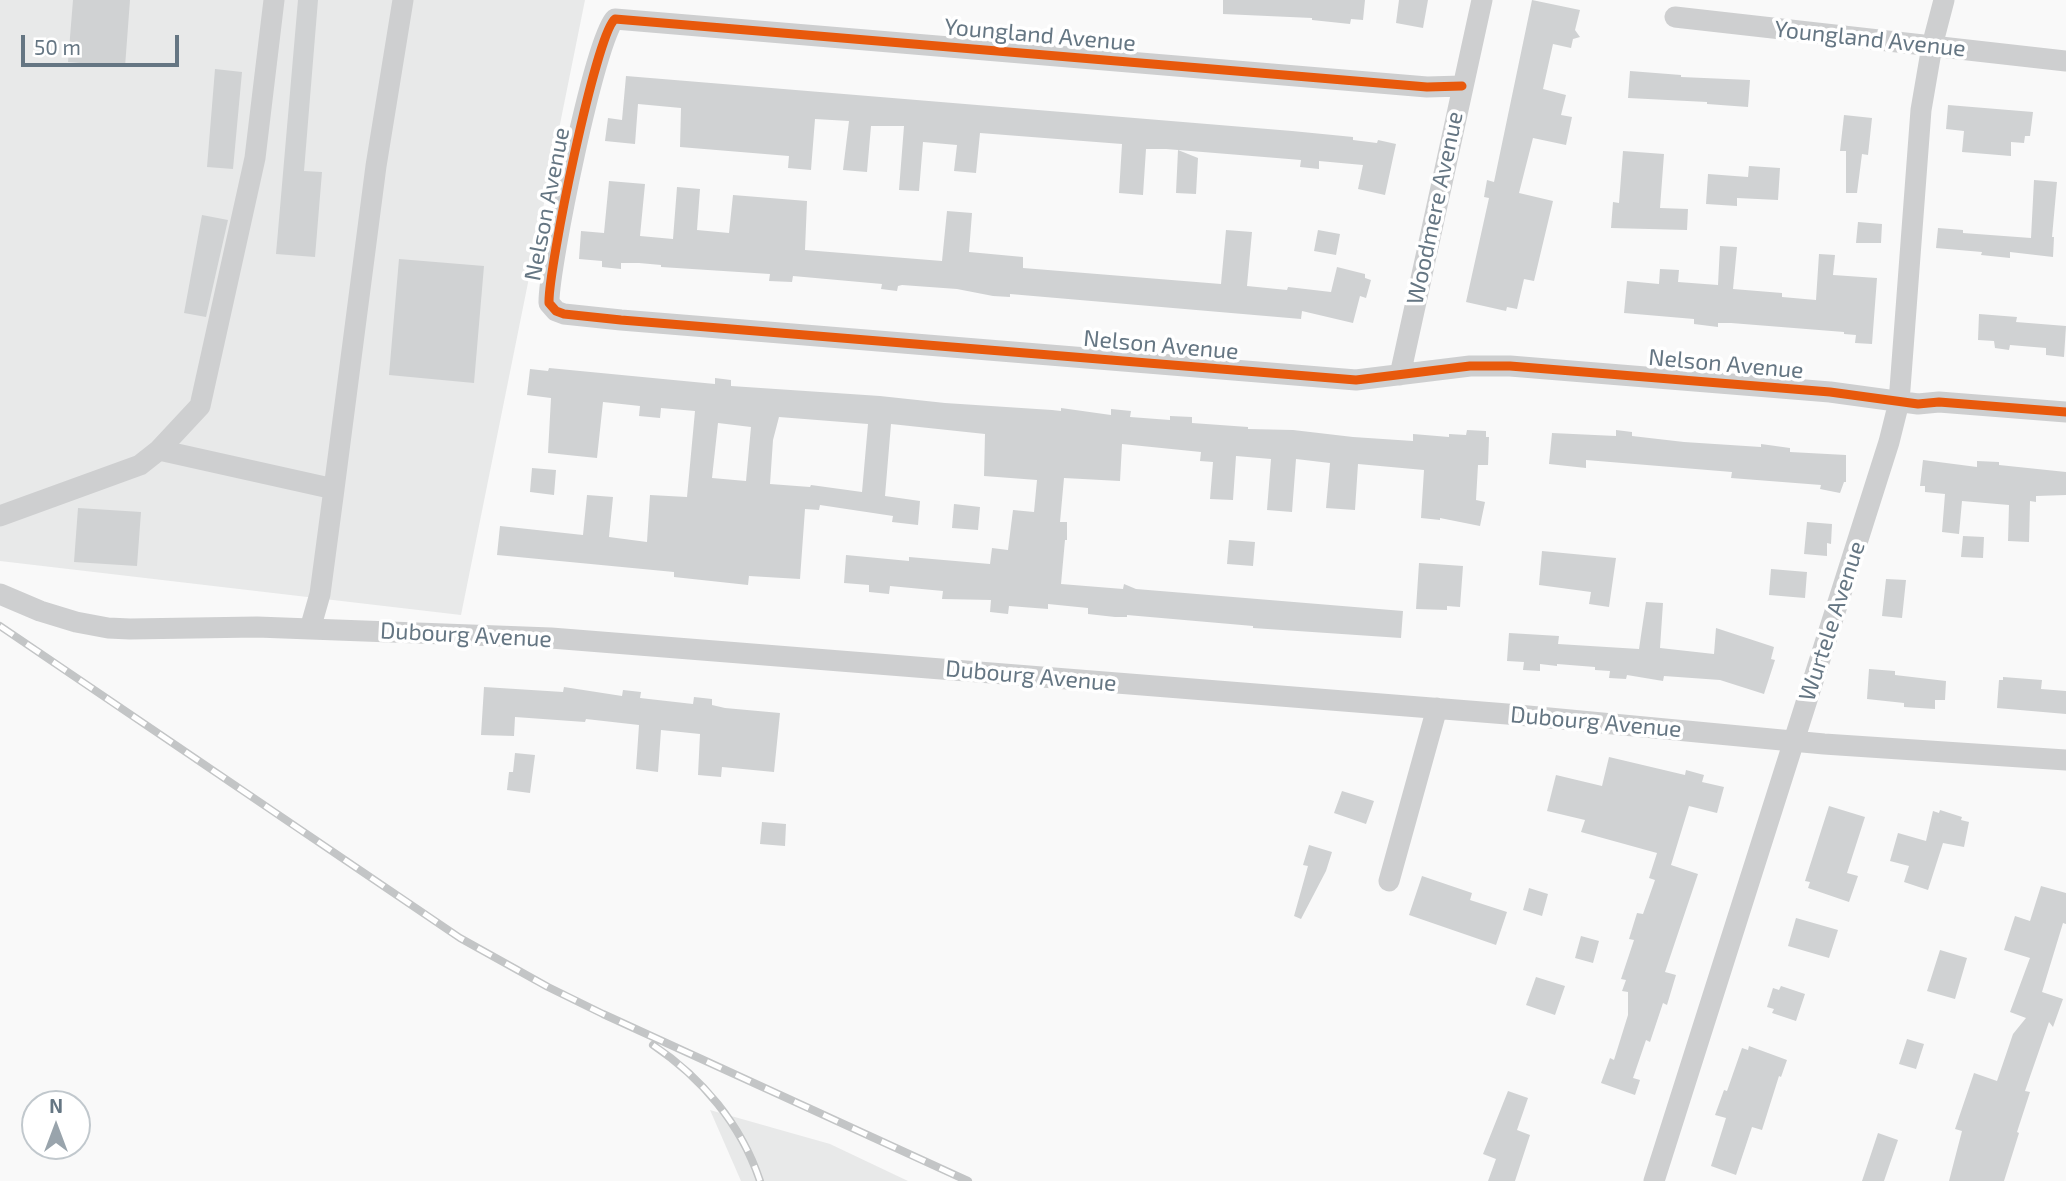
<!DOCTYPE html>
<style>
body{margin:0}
#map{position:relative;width:2066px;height:1181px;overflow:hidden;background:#f9f9f9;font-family:"Exo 2",sans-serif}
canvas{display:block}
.north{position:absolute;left:21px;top:1090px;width:70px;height:70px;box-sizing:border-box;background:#fff;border:2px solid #c1c8cd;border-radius:50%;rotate:0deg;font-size:19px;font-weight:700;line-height:28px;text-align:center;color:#657683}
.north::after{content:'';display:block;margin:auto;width:24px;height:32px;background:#99a4ac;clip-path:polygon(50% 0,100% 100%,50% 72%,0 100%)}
.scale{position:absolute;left:21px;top:35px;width:158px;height:32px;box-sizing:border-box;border:4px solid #657683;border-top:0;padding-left:9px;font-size:21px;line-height:24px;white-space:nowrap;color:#657683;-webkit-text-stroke:5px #fff;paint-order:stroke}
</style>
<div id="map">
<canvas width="2066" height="1181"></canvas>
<div class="north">N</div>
<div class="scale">50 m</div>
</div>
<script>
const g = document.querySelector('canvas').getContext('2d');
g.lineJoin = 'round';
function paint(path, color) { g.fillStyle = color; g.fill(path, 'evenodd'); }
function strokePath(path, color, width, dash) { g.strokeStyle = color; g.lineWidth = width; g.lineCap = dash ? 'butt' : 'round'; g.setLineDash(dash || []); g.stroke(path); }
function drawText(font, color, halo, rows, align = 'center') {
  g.font = font + ' "Exo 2",sans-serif'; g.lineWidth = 7; g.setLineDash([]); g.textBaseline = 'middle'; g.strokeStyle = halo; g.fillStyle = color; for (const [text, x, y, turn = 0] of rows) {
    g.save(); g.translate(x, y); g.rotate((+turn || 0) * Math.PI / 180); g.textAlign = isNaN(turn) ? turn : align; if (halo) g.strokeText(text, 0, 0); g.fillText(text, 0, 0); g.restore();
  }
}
const built = new Path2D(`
 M0,0H585L461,615L0,561Z
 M710,1110L830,1144L908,1181H741Z`);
const building = new Path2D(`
 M73,0H130L125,67L68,62Z
 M298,0H318L304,171L322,172L315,257L276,254Z
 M1223,0H1365L1363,20L1351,19L1350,24L1312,20V18L1223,14Z
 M1399,0H1428L1423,28L1396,23Z
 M1532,0L1580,10L1575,30L1580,37L1573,39L1571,48L1553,44L1543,89L1566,95L1561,115L1572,117L1566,145L1533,138L1519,193L1553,201L1534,281L1524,279L1517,309L1507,307L1506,311L1466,302L1489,198L1484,197L1487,180L1494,182Z
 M215,69L242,72L233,169L207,167Z
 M1630,71L1681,75V77L1750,80L1748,107L1707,104V102L1628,98Z
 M626,76L1292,131L1353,137V140L1377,143L1378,140L1396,144L1385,195L1358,189L1363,165L1319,161V169L1300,167L1301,160L1166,149H1146L1143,195L1119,193L1122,144L980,133L976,173L954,171L957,145L923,142L919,191L899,190L904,126H871L867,172L843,170L849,121L815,119L811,170L788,168L789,156L680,147L681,108L638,104L635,144L605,141L608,118L622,120Z
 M1948,105L2033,112L2030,136H2025L2024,143L2011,142V156L1962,152L1964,131L1946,129Z
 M1844,115L1872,118L1868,155L1862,154L1857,193H1846V151H1840Z
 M1178,150L1198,158L1196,194L1176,193Z
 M1623,151L1664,154L1660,208L1688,209L1687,230L1611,228L1613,202L1619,203Z
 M1749,166L1780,168L1778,200L1737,198V206L1706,204L1708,174L1748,177Z
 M2034,180L2057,182L2052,237H2054L2053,257L2010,252V258L1981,255L1982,252L1936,248L1938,228L1963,230V233L2031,238Z
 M609,181L645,184L640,236L673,239L677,187L700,189L697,230L729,233L733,195L807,201L805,250L942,261L947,211L972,213L969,252L1023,257V268L1221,284L1226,230L1252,232L1247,286L1287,290L1288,287L1331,292L1337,267L1365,274V278L1371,280L1366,298L1360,296L1353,323L1302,311L1301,319L1010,294V297L993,296L957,289L902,285L898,286L897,291L881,289L882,284L793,276L792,282L769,281L770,274L661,267V265L639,263H621V269L602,267V261L579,259L581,231L604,233Z
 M202,215L228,220L206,317L184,313Z
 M1858,222L1882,224L1881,243H1856Z
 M1318,230L1340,234L1336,255L1314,251Z
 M1720,246L1737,247L1733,289L1782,293V297L1816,300L1819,254L1835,255L1833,275L1877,278L1872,344L1855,343L1856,335L1844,334V332L1731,323H1718V327L1694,324V319L1624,313L1627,281L1659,284L1660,269L1679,270L1678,282L1718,285Z
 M399,259L484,266L474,383L389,375Z
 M1979,314L2017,317L2016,322L2066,326L2064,357L2046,355V348L2010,345L2009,350L1995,348L1994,341L1978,340Z
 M549,368L715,384V378L731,380V386L880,396L945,403L1052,410L1061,411V408L1111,415V409L1131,411L1130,417L1170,420V416L1192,417V423L1248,427V429L1293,430L1353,437L1413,441V434L1449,437V434L1466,435L1467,430L1486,431V437H1489L1488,465H1478L1476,500L1485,502L1480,526L1440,518V520L1421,518L1424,470L1358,464L1355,510L1326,508L1330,463L1296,459L1292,512L1267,510L1271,459L1236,456L1233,500L1210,499L1213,462L1200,461L1201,452L1122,444L1120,481L1064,478L1060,522H1067V540H1065L1061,584L1123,589L1124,584L1136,589L1403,611L1401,638L1253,628V626L1127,615V617H1115L1088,614V608L1048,604V609L1009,606L1008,614L990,612L991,600L942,599L943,591L890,586L889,594L869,592V585L844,583L846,555L909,561V557L990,564L992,548L1008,550L1013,510L1034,512L1037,480L984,476L985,434L891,424L885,496L920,501L918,525L892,522L893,516L820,505L819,510L805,509L800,579L749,576L748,585L674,577V572L497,555L500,526L583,535L587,495L613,497L609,537L647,542L650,495L687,497L695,411L661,408L660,418L639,416L640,406L603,402L597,458L548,453L551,398L527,395L530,369L548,371ZM779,417L868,424L862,492L811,485L810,487L770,484L773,440ZM718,423L751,427L746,481L712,478Z
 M1616,430L1632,432V436L1684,442L1761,447V444L1790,448V452L1846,455V482H1844L1840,493L1820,489L1821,485L1731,478L1732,472L1586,460V468L1549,464L1552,433L1616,436Z
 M1923,460L1977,467V461L1999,462V465L2066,472V495L2036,496V502L2030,501L2029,542L2008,541L2009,505L1962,501L1959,534L1942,532L1945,494L1925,492V486H1920Z
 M532,468L556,470L554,495L530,492Z
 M954,504L980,507L978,530L952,528Z
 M78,508L141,512L137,566L74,562Z
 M1807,522L1832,524L1831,544L1827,543V556L1804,554Z
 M1963,536L1984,537L1983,558L1961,557Z
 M1229,540L1255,542L1253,566L1227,564Z
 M1542,551L1616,558L1609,607L1589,604L1591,592L1539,585Z
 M1419,563L1463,566L1460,607L1447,606V610L1416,609Z
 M1771,569L1807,572L1805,598L1769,595Z
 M1886,579L1906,580L1902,618L1882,616Z
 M1646,602L1663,603L1660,648L1714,654L1716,628L1774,647L1771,659L1775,660L1764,694L1720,680L1664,676L1663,681L1627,675L1626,679L1609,678L1610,671L1595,670V667L1557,664V666L1540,664V671L1523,670L1524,662L1507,661L1509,633L1559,636L1558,644L1639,649Z
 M1869,669L1895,671V675L1946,681L1945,700H1935V709L1904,707V703L1867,699Z
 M2003,677L2042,680L2041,689L2066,691V714L1997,708L1999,680H2003Z
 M484,687L563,692L564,687L622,696L623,690L641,692L640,698L693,704L694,697L712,699V705L725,708L780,713L774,772L722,767L721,777L698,775L700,734L661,730L658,772L636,769L639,725L586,719L585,722L515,717L514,736L481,735Z
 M515,753L535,755L530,793L507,790L509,772H513Z
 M1609,757L1685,775L1686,770L1704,775L1702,782L1724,787L1717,813L1689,806L1671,865L1698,874L1665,972L1676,975L1667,1005L1663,1003L1650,1042L1646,1040L1633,1078L1640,1080L1635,1095L1601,1083L1610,1058L1614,1060L1628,1015V992L1622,991L1626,980L1621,979L1634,940L1629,939L1637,913L1643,914L1655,880L1649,878L1657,853L1581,832L1585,820L1547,811L1556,775L1602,786Z
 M1342,791L1374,801L1366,824L1334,813Z
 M1829,806L1865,817L1847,873L1858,876L1849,902L1808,888L1810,882L1805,881Z
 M1940,810L1962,817L1961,820L1969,822L1964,847L1943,843L1928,890L1904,882L1909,866L1890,861L1898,833L1926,841L1933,811L1939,813Z
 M762,822L786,824L785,846L760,844Z
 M1309,845L1332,852L1326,871L1301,919L1294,916L1308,866L1303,865Z
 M1422,876L1472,893L1470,900L1507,912L1496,945L1409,915Z
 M2041,886L2066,893V924L2063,923L2042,992L2063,999L2053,1027L2049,1022L2025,1091L2030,1092L2017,1132L2019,1133L2004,1181H1949L1962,1131L1955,1129L1974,1073L1997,1081L2013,1034L2026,1018L2010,1012L2030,958L2004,950L2015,916L2030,921Z
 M1529,888L1548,894L1542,916L1523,910Z
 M1796,918L1838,930L1829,958L1788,946Z
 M1581,936L1599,941L1593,963L1575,958Z
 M1940,950L1967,958L1955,999L1927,991Z
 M1536,977L1565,986L1555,1015L1526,1005Z
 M1781,986L1805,994L1796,1021L1772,1013L1774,1009L1767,1007L1773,988L1779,990Z
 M1907,1039L1924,1044L1916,1069L1899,1064Z
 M1749,1046L1787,1060L1781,1077L1779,1076L1762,1130L1752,1127L1736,1175L1711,1166L1726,1118L1715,1115L1724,1090L1727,1091L1742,1048L1748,1050Z
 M1508,1091L1528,1098L1517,1130L1530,1135L1515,1181H1488L1496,1159L1483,1154Z
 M1878,1133L1898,1140L1884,1181H1862Z`);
const minor = new Path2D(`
 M1675,17L2066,61
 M1462,86L1427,87L615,19C596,34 548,269 549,303L556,311L564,314L621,320L1356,380L1470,366H1510L1830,392L1918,404L1939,402L2066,412
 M1400,375L1482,0
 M159,450L334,489L320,594L310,629
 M334,489L376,166L403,0
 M0,516L140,465L159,450L200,406L255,158L274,0
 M0,594L40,611L76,622L108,628L130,629L257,627L551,638L1507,714L1824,744L2066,760
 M1389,881L1437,708
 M1654,1181L1889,442L1899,402L1921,110L1932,46L1944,0`);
const rail = new Path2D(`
 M0,626L460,938L548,987L603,1014L968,1181
 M653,1045C702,1078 741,1124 760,1181`);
const cycleway = new Path2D(`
 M1462,86L1427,87L615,19C596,34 548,269 549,303L556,311L564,314L621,320L1356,380L1470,366H1510L1830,392L1918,404L1939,402L2066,412`);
const streetNames = [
 ["Youngland Avenue",1040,35,5],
 ["Youngland Avenue",1870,39,6],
 ["Nelson Avenue",547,204,-79],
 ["Woodmere Avenue",1435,208,-78],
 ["Nelson Avenue",1161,345,5],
 ["Nelson Avenue",1726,364,5],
 ["Wurtele Avenue",1832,621,-72],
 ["Dubourg Avenue",466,635,3],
 ["Dubourg Avenue",1031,676,5],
 ["Dubourg Avenue",1596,722,5]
];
paint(built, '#e8e9e9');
paint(building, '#d0d2d3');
strokePath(minor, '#cecfd0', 21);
strokePath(rail, '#c3c5c6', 8);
strokePath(rail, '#fff', 5, [16]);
strokePath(cycleway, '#e8590c', 9);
drawText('23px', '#657683', '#fff', streetNames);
</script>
